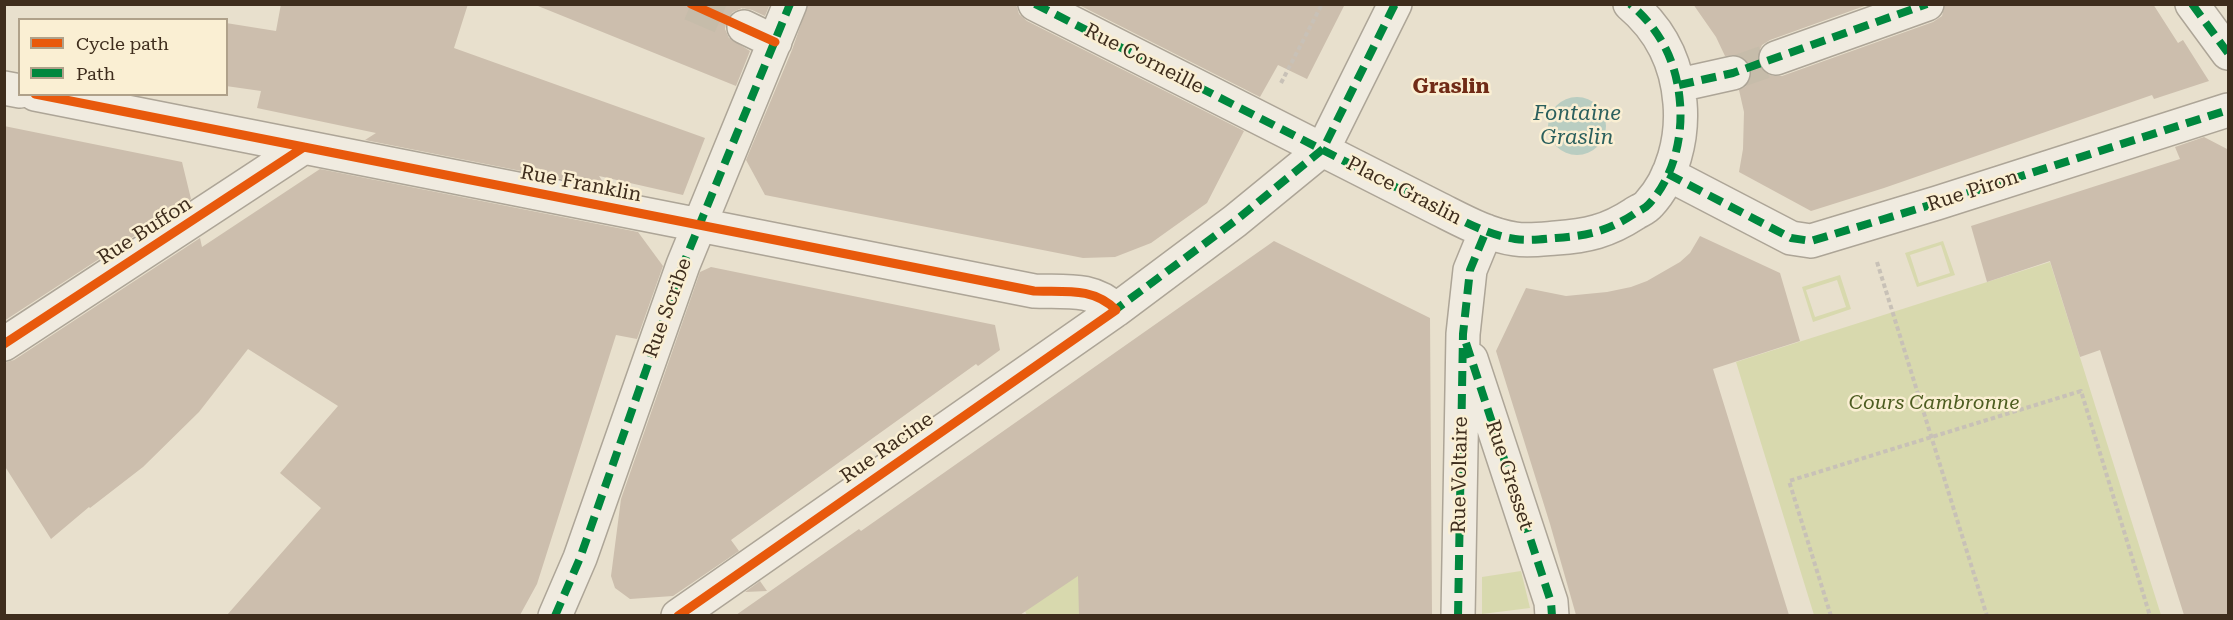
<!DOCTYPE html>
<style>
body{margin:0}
#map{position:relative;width:2233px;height:620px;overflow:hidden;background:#e8e0cd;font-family:"Roboto Serif",serif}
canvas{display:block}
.frame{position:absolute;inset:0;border:6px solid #3e2d1d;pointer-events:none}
.legend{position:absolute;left:18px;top:18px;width:210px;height:78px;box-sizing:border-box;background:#faefd3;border:2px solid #afa18a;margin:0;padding:8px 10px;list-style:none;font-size:18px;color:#3e2d1d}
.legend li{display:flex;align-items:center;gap:12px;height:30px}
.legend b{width:30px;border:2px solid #afa18a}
</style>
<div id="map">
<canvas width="2233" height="620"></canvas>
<div class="frame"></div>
<ul class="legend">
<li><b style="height:8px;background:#e8590c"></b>Cycle path</li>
<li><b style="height:8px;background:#00873e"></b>Path</li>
</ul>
</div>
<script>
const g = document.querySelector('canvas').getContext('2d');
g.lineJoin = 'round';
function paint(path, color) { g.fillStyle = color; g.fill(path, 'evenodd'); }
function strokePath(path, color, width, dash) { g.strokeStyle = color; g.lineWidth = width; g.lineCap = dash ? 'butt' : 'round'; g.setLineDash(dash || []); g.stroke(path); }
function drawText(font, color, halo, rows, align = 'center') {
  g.font = font + ' "Roboto Serif",serif'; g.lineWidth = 5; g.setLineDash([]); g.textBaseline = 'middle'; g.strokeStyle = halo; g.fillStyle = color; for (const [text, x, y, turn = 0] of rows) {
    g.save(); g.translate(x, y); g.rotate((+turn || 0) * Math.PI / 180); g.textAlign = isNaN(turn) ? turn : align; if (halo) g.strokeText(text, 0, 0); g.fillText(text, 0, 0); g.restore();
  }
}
const green = new Path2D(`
 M1943,241L1955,275L1917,287L1905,253ZM1941,245L1950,273L1919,283L1910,255Z
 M2050,262L2161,615H1814L1736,362Z
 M1840,275L1851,309L1813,322L1802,287ZM1837,280L1846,307L1815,317L1806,290Z
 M1108,547L1090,576L1118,615H1027L1021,604Z
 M1521,571L1530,608L1482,614V577Z`);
const water = new Path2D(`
 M1548 126a29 29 0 1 1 58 0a29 29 0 1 1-58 0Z`);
const building = new Path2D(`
 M281,4H468L454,48L705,138L683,195L599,176L607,188L365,140L376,133L257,108L261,91L226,86V23L276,31Z
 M539,4H770L765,16L752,10L742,8L733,12L727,19L725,29L729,38L750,51L736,86L538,6Z
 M808,4H1016L1019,14L1027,21L1244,131L1207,203L1151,243L1115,257L1083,258L765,195L746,160L792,50Z
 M1077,4H1345L1307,79L1278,65L1260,97Z
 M1693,4H1870L1770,40L1762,45L1758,54L1759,65L1764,73L1773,76H1782L1933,22L1942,16L1945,4H2153L2178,43L2183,40L2209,81L2154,99L2152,95L1884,188L1811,211L1739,172L1743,149L1744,112L1739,90L1746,86L1751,79V68L1747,61L1739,55L1725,56L1716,37Z
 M4,126L182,162L191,199L4,321Z
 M2204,137L2229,150V615H2184L2100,350L2080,357L2050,261L1987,282L1971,226L2180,159L2175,147Z
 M320,169L638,232L663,266L637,339L616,335L537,584L520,615H227L321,508L280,473L338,406L248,349L199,412L143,467L90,508L89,507L51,539L4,465V363L14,360L200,238L202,247Z
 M1700,236L1780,273L1800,341L1713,369L1789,615H1576L1550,524L1496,351L1526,288L1566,296L1607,292L1631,287L1647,281L1680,262L1690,253Z
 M1274,241L1430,318L1432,615H1079L1078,576L1020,615H736L859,529L861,531Z
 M711,267L995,325L1000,350L978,366L976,364L731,540L739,551L673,596L630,599L615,588L611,576L621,499L700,272Z
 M760,581L767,591L745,592Z`);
const minorTunnel = new Path2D(`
 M691,4L744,27
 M1733,73L1776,58`);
const path = new Path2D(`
 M1281,83L1322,4
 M1877,262L1987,616
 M1831,616L1789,481L2081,391L2150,616`);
const minor = new Path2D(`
 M1035,4L1439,209C1463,221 1488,235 1515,239C1528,241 1543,239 1556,238C1587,236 1608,231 1634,214C1638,211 1645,209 1649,204C1673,178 1683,138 1680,103C1677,63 1661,30 1630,4
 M2192,4L2228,53
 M744,27L775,42
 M1776,58L1927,4
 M1679,85L1733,73
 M4,88L20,91
 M35,94L1034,291C1065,292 1093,287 1116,310
 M1668,174L1791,238L1811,241L1937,203L2228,110
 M4,344L304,147
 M1471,359L1551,602L1552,616
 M555,616L580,558L683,265L790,4
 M678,616L1116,310L1235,221L1323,149L1395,4
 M1458,616L1463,334L1470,270L1486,231`);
const quiet = new Path2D(`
 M1035,4L1439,209C1463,221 1488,235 1515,239C1528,241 1543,239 1556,238C1587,236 1608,231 1634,214C1638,211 1645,209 1649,204C1673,178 1683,138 1680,103C1677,63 1661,30 1630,4
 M2192,4L2228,53
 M1679,85L1733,73L1927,4
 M1668,174L1791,238L1811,241L1937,203L2228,110
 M1111,313L1235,221L1323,149L1395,4
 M1466,343L1551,602L1552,616
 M555,616L580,558L683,265L790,4
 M1458,616L1463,334L1470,270L1486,231`);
const cycleway = new Path2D(`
 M691,4L775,42
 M35,94L1034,291C1065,292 1093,287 1116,310L678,616
 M4,344L304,147`);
const streetNames = [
 ["Rue Corneille",1144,59,27],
 ["Rue Franklin",581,184,11],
 ["Place Graslin",1404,191,27],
 ["Rue Piron",1973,191,-18],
 ["Rue Buffon",145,231,-33],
 ["Rue Scribe",668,308,-70],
 ["Rue Racine",887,448,-35],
 ["Rue Voltaire",1460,475,-89],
 ["Rue Gresset",1509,475,72]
];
const parkNames = [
 ["Cours Cambronne",1934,403]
];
const neighbourhoodNames = [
 ["Graslin",1451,87]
];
const waterNames = [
 ["Fontaine",1577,114],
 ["Graslin",1577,138]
];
paint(green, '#d8d9ae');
paint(water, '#b9cdc1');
paint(building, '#ccbead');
strokePath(minorTunnel, '#c6bcaa', 33, [33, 16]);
strokePath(minor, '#ada597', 36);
strokePath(path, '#c8c1b7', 4, [4.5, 3]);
strokePath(minor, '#f0ebe0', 33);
strokePath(quiet, '#00873e', 8, [15, 8]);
strokePath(cycleway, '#e8590c', 9);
drawText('20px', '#3e2d1d', '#faefd3', streetNames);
drawText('italic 20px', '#4d5d21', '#faefd3', parkNames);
drawText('bold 21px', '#702b16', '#faefd3', neighbourhoodNames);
drawText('italic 21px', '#2a5f5d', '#faefd3', waterNames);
</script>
